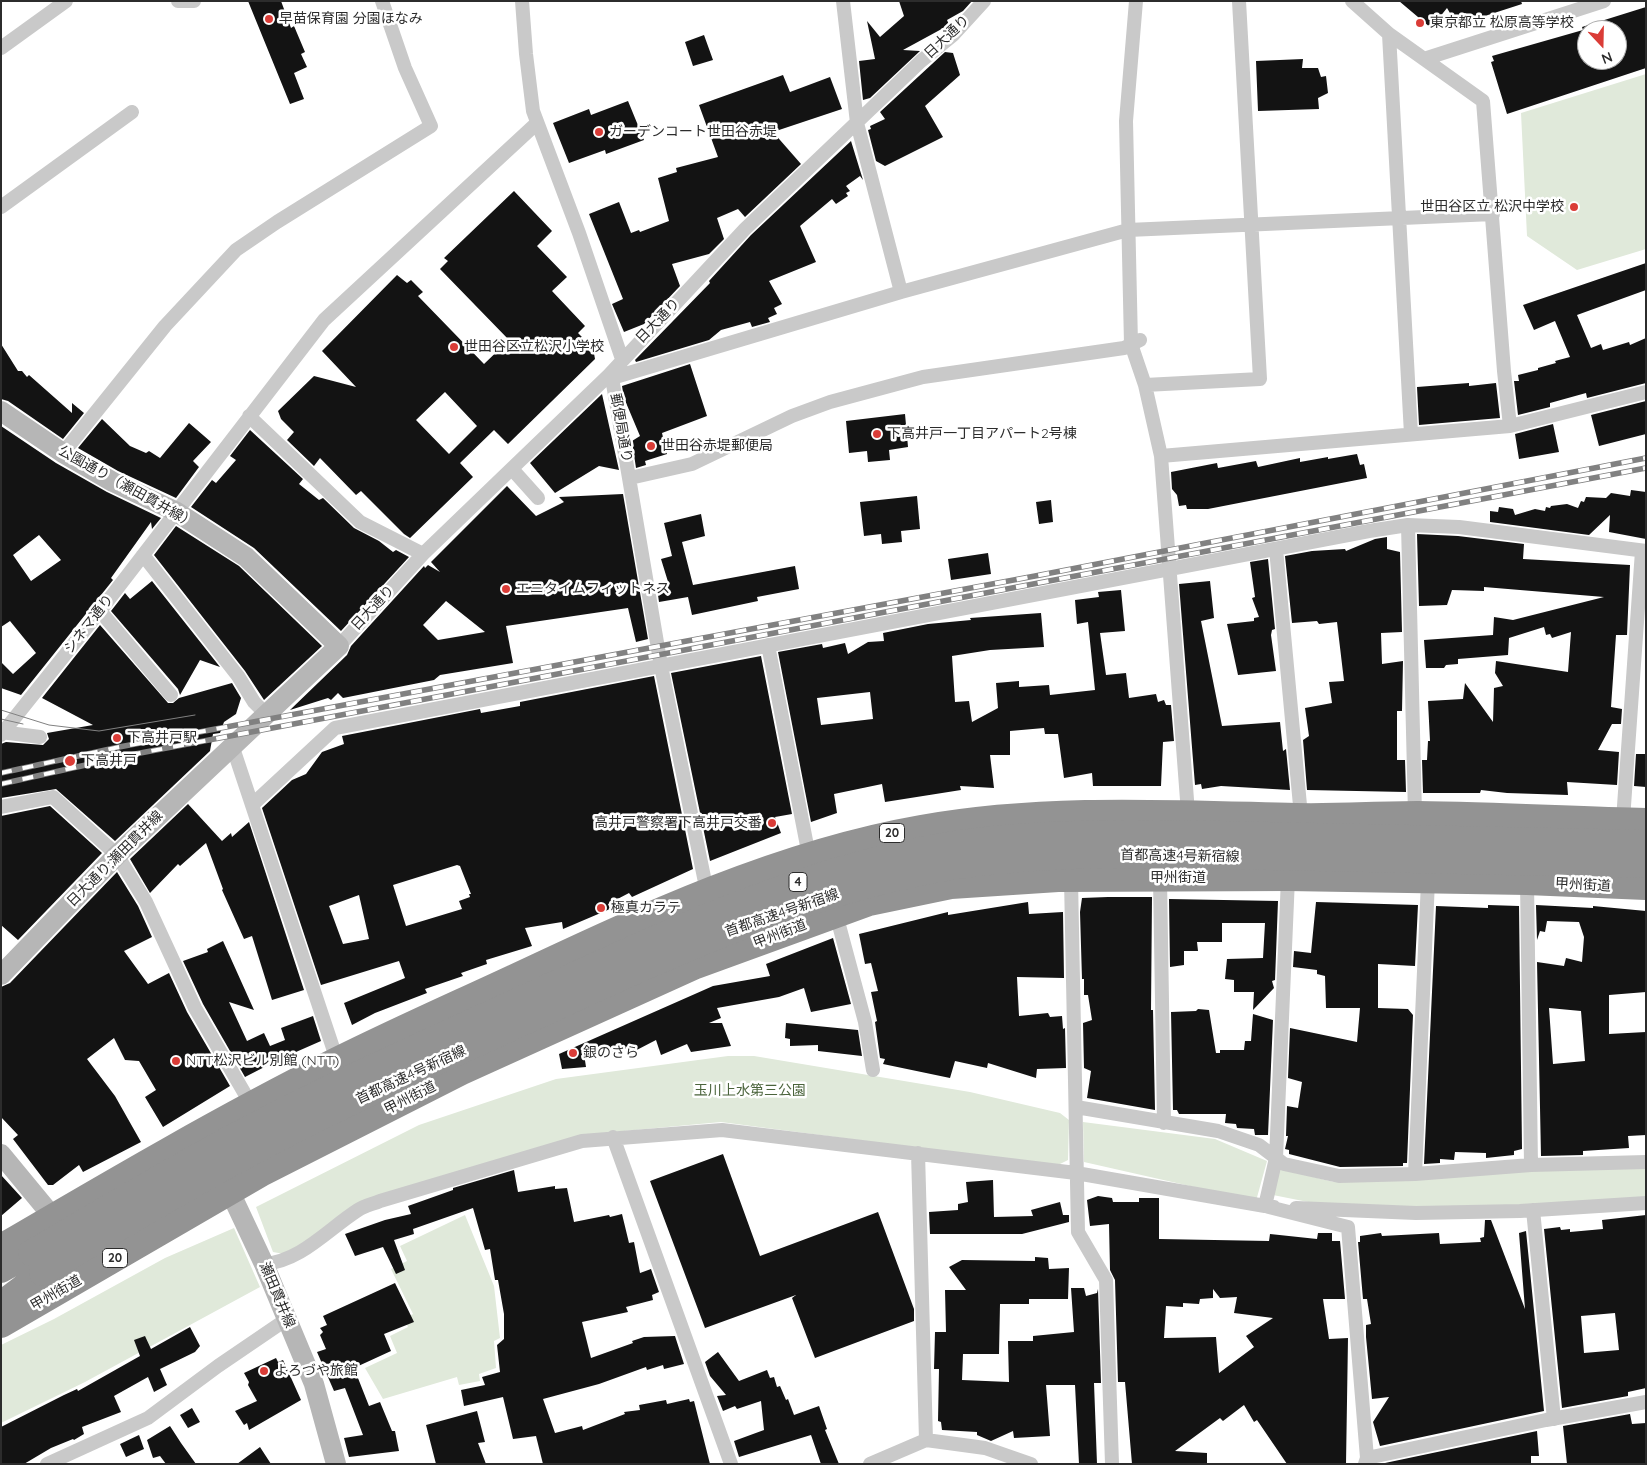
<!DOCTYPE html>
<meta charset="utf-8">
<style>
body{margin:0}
#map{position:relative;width:1647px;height:1465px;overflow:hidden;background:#fff;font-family:Quicksand,sans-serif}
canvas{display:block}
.frame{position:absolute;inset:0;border:2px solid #2c2c2c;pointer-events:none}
.north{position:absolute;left:1577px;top:20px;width:50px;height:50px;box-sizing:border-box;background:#fff;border:1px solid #ababab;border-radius:50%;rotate:159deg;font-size:14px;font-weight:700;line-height:20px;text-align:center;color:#2c2c2c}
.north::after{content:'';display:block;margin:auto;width:18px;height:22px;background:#da3c37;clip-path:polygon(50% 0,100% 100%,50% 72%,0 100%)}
</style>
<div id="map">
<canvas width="1647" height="1465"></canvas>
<div class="frame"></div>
<div class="north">N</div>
</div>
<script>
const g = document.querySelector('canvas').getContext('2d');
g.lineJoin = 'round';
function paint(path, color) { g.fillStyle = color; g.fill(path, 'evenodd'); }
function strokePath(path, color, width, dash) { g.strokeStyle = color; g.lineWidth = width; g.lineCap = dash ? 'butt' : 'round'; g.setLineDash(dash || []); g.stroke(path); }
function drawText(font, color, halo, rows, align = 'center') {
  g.font = font + ' Quicksand,"Noto Sans JP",sans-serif'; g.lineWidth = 5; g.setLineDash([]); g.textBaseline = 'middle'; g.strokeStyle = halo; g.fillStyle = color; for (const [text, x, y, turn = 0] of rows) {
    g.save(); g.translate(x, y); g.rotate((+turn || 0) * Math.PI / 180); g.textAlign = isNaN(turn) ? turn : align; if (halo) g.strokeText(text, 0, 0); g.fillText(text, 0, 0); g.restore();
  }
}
const green = new Path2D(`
 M1646,74V249L1577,270L1527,236L1521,113Z
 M728,1056H754L970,1092L1060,1113L1069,1120L1068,1160L1056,1166L721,1122L581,1135L376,1197L303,1245L284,1254L273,1252L256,1207L419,1125L556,1079Z
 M1083,1122L1215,1139L1267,1161L1256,1201L1084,1162Z
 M1572,1168L1646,1169V1200L1439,1211L1328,1206L1273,1195L1280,1169L1334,1182Z
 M465,1215L494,1286L500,1338L494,1341L496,1368L479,1374L480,1381L459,1385L457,1377L383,1399L365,1368L397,1353L390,1336L408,1327L405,1319L413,1314L391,1269L407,1261L400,1246Z
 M234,1228L260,1287L85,1382L1,1423V1345L54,1319L165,1258Z`);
const building = new Path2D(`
 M248,1H281L291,28L294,26L305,52L301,54L307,67L294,73L304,99L290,104Z
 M899,1H972L963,11L947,20L949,25L903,50L920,51L870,98L863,100L859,61L875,59L867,21L880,37L904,16Z
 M1399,1H1521L1522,4L1457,25L1447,8L1431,28Z
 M1646,7V68L1507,114L1491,62L1494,61L1492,56L1583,30L1582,27ZM1587,30H1617V60H1587Z
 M704,35L713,60L693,66L685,42Z
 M945,52L953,53L960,75L925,106L943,137L885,166L876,161L868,130L871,129L870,126L885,119L880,112Z
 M1303,59L1302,68H1318L1321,77L1326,76L1328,93L1318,98L1319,109L1258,111L1256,61Z
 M783,75L790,92L830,77L842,109L773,132L801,164L745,217L738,209L717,218L724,239L709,254L672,264L680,286L644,324L624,332L612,304L623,299L589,214L619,202L631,233L639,230L640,232L669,221L658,178L677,172L676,168L718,157L699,105Z
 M628,101L644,140L606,154L605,150L569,163L553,123L589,109L591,115Z
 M851,141L863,180L860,176L846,186L850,191L846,193L848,196L836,204L832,199L800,226L816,262L769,281L782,304L774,308L777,314L768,318L770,322L752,327L750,322L721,330L709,340L636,362L635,360L710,283L709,281L751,235Z
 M514,191L552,231L537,246L567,277L552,291L585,326L578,333L593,348L595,359L508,444L494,430L460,463L473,477L410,538L404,534L361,491L356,495L320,458L314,466L287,440L294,432L281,419L278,411L314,376L356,387L322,351L397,275L407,283L411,280L423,292L418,296L484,364L509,340L440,269L448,261L444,258ZM445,392L477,426L449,454L416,420Z
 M1646,263V290L1577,315L1591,348L1601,344L1603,350L1629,342L1630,345L1646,338V383L1587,398L1586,393L1550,403V407L1518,415L1514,381H1519L1518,375L1538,370V368L1556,363L1555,361L1570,357L1555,321L1534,330L1523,305Z
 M1,344L18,371H22L27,377L29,375L72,413V403L84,413L63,439L8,401L1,399Z
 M690,364L707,416L662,433L667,454L645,461L646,465L636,468L632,441L640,436L624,398L622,386Z
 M1469,383V386L1496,383L1500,418L1419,425L1417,387Z
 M602,394L619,470L599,466L555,493L530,463Z
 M1646,401V434L1599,446L1591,415Z
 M905,414L908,447L889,450L890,460L868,462L867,451L849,453L846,421Z
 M102,419L130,446L146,453L149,451L160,458L189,423L211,442L193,461L199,467L176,498L118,471L78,448Z
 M1553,424L1559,452L1519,459L1515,434Z
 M1,426L56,463L107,492L161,518L152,529L151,522L111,578L113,580L21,695L1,688V662L13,674L36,653L10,621L1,627ZM39,535L61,560L31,581L13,555Z
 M250,430L303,479L299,484L319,500L323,498L354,528L379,541L393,552L396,550L409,557L341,631L254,548L191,507L212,480L216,483L236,460L230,456Z
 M1357,454L1360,465L1364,464L1367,478L1208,509H1187L1186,505L1179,506L1177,495L1172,489L1171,472L1217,463L1218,468L1256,461L1258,467L1300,458V462L1328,457V459Z
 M507,486L536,516L564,502L559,497L623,494L648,639L636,642L628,608L506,626L513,663L440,675L434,680L343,698L338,693L331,700L328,698L290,710L347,655L351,646L424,566L425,568L428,565L440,572L431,562ZM446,601L485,632L438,640L423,625Z
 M1631,490L1646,492V539L1609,532L1610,515L1589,535L1490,522V511L1498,512L1499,507L1513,509L1515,515L1535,509L1545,511L1546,507L1550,508L1551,506L1567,504L1578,508L1581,501L1584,502L1586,497L1606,498L1611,493L1630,496Z
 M917,496L920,529L901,531L902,542L882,544L881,534L864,536L860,502Z
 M1051,500L1053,522L1039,524L1036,502Z
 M701,514L705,536L682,542L693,585L795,566L799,589L757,597L758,601L692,615L688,597L659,602L657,588L669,585L661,559L672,556L664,523Z
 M176,526L239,566L322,646L264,700L245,671L154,555Z
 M1417,534L1458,536L1524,544L1523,559L1630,565L1627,635H1616L1611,707L1622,709L1621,724H1612L1598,750L1619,752L1617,785L1567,782L1568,795L1507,793L1481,790L1480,793H1423L1422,760H1427L1428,741H1430L1428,701L1463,699L1465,683L1493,722L1494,688L1503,686L1495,673L1496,661L1568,672L1571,632L1552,638L1550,634L1546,635L1544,627L1509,638L1508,655L1458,659V664L1446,665L1444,668H1426L1424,640L1493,635L1494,617L1513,620L1604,597L1484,587V591L1452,590L1447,605L1419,606Z
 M1387,537V549L1400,552L1402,632L1381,633L1382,664L1403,661L1402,711H1397V760H1405L1406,792L1307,790L1303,740L1309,736L1305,708L1332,703L1329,682L1344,681L1337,622L1319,624L1317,621L1292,623L1285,556L1312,551L1345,549L1346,551L1375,539Z
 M988,553L991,574L951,580L948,559Z
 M1268,559L1275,629L1272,630L1271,635L1276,671L1238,675L1227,624L1254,621V618L1259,617L1252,598L1255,597L1250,562Z
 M152,581L220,667L200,660L180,695L178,689L111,611L125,593L130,599Z
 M1210,581L1214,618L1201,621L1222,726L1280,722L1283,751L1286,749L1290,790L1221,786L1202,789L1201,784L1195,785L1179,584Z
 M1121,590L1125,631L1100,633L1106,675L1126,673L1129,698L1156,694L1158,702L1164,700L1166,705H1171L1174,741L1163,742L1161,786H1093L1092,773L1064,778L1058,734H1045L1044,728L1010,731V755H990L994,788L960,786L961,790L885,802L882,784L834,794L837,813L811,822L778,652L822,644L823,648L845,643L848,654L868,642L884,641L883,633L928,624L971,620L970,618L1041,613L1044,647L990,650L952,656L955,702L969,701L972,722L998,708L996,683L1019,681V687L1049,685L1050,695L1095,690L1088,622L1077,624L1075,600L1099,597L1098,592ZM870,692L873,719L821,725L817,698Z
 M100,625L168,703H173L179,698L232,683L241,698L236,714L224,722L220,733L213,734L210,751L115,841L56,789L1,798V744L6,742L43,745L49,739L47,733L93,725L42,698Z
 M761,656L792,814L775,817L781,833L710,861L671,673Z
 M654,676L693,869L632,897L629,893L608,904L610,909L563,929L562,922L525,928L532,946L486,960L487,964L461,973L463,976L425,989L427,993L375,1013L352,1025L344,1003L405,978L399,961L321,985L262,808L292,780L306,774L322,752L344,744L342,736L480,709L481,713L520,706V702ZM457,865L460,866L471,894H469L470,897L459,901L462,909L406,926L393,885ZM359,895L369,939L343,944L329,906Z
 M1636,754H1646V787L1634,786Z
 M188,804L222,841L231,833L232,837L249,822L304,990L272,1000L252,936L244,939L222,890L223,889L206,843L180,866L178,864L150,893L130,859Z
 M50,806L102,853L18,940L1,925V816Z
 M117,872L138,906L152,937L124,951L148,984L169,973L187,1012L230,1086L163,1127L145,1097L156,1090L139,1061L125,1060L114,1038L87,1059L115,1096L141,1142L83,1172L79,1165L53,1185H48L13,1139L18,1135L1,1117V987L10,983Z
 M1108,897H1152L1151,1010H1153L1155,1110L1087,1098L1091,1071L1084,1068L1083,1023L1092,1020L1088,995H1084V979H1082L1080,912L1082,898Z
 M1169,899L1278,901L1275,980L1272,981L1274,988L1253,1010L1254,992H1234V980L1225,979L1227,959L1263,958L1265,923H1222V942H1197L1198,951H1184V965L1170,967Z
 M1028,902L1029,914L1063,912L1064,978L1017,977L1019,1016L1048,1013L1050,1017L1062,1016L1063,1029L1065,1028L1066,1068L1037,1069L1036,1078L988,1063L987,1068L955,1061L950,1078L883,1064L885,1059L880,1058L875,1022L877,1021L871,992L878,991L871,963L865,964L859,934L948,912V915Z
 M1316,902L1418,905L1415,966L1378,964V1008L1408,1009L1413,1015L1407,1163H1403V1166L1340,1167L1289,1154V1150L1285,1149L1288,1136H1286L1287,1106L1298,1108L1302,1082L1288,1078L1290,1028L1357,1042L1360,1008H1326L1325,976L1317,974V970L1293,967L1294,951L1311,953Z
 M1488,905L1519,906L1522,1149L1514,1151V1155L1486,1158V1153L1455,1152L1454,1160L1440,1159V1163L1424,1164L1436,906L1488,908Z
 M1536,905L1593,908V906L1646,911V992L1609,995V1034L1646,1032V1135L1628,1136L1629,1148L1583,1151V1155L1541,1156L1537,962L1564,966L1566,958L1582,962L1584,937L1579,922L1547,921L1545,932L1540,931L1537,940ZM1549,1008L1581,1011L1585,1061L1553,1064Z
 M833,938L851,1004L811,1012L804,988L779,997L717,1008L721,1018L709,1023H722L731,1046L691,1052L687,1044L661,1055L656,1040L629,1054L627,1048L612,1055L584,1054L586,1067L562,1069L559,1054L713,986L770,976L766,964Z
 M223,941L254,1010L229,1002L247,1041L264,1033L270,1046L285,1040L281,1028L313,1016L321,1041L280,1059L245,1077L203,1004L183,961L208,952L207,949Z
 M1198,1009L1209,1010L1216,1053H1220V1050H1244L1245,1041H1251L1253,1014L1273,1020L1268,1135H1255L1254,1129L1237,1128L1236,1124L1225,1123L1226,1114H1179L1177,1110H1173L1171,1012L1196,1011Z
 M786,1023L858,1030L862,1056L818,1051V1045L790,1046V1039L785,1038Z
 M723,1154L760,1256L878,1212L914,1309V1321L815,1358L792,1298L796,1295L705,1328L650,1181Z
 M514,1170L518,1192L555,1186V1189L567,1188L574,1222L609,1215L610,1217L622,1214L629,1243L634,1242L640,1273L651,1269L659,1292L652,1295L653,1300L626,1307L628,1312L582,1322L591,1358L633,1343L632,1341L644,1337L675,1336L684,1364L664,1369L663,1365L647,1370L646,1367L599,1384L543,1399L555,1433L582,1426L583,1430L625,1414L624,1412L640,1410L639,1405L666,1400L667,1404L689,1399L690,1402L694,1401L710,1464H543L536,1436L513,1439L503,1397L464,1406L461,1390L485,1385L482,1377L500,1372L497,1345L504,1339V1314L498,1280H495L490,1249L485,1250L473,1208L413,1229L414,1234L394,1240L405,1270L396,1274L383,1247L355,1256L345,1234L385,1220L411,1214L408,1206L453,1190V1188Z
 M1,1175L22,1198L1,1216Z
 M993,1180L994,1217L1033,1216L1031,1210L1060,1202L1063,1215H1069V1222L1022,1234H930L929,1212L958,1210V1204L968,1202L966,1182Z
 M1098,1196L1112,1198L1113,1202H1139V1198H1159V1239L1269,1241L1270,1234L1317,1239L1318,1233H1332V1241H1340L1345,1299H1323L1329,1339L1348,1338L1346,1464H1287L1257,1420L1254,1422L1244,1405L1223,1421L1220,1418L1175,1451L1207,1453V1464H1132L1125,1382H1118L1115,1280L1110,1270L1109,1224L1090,1226L1087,1200ZM1213,1289L1220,1298L1237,1297L1234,1313L1273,1318L1246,1336L1254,1347L1219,1373L1216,1337L1164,1338L1166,1306L1183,1307V1303L1199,1304L1200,1299L1213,1298Z
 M1646,1215V1388L1628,1392V1396L1562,1408L1544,1229L1560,1227L1561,1230L1570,1229V1232L1603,1229L1602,1220ZM1615,1313L1619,1350L1584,1353L1581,1316Z
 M1485,1220H1491L1525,1309L1519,1233L1526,1231L1544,1411L1380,1446L1373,1422L1389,1397L1372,1399L1366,1337V1325L1371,1324L1367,1299H1363L1358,1242H1360V1236L1381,1233L1382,1236L1439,1233L1440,1244L1481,1242L1480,1238L1484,1237Z
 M1035,1257L1048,1258L1049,1269L1069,1268L1068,1299H1029V1304H1000L999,1354H963L962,1380L1009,1382L1008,1341H1033V1336L1074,1332L1071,1288H1084L1086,1296L1097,1293L1098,1289L1101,1383H1094L1097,1464H1079L1075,1385H1046L1050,1436L1014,1438L1013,1431L991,1441L977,1435V1432L942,1430L941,1422L938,1421L939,1369H934L935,1332H946L945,1290H966L949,1267L962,1260L1035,1261Z
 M395,1283L414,1322L384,1334L391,1351L354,1368L369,1406L380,1402L392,1431H395L399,1451L349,1457L344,1438L363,1435L345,1388L334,1391L317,1352L326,1349L320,1335L323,1332L320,1328L327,1325L323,1316Z
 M190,1327L200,1346L195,1352L160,1369L167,1385L154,1392L148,1377L114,1396L121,1412L82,1427L84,1434L74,1440L73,1439L51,1448L24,1464H1V1427L64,1395L77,1389L78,1391L140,1356L134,1340L145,1336L151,1349Z
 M718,1352L739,1381L767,1370L770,1378L774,1377L777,1387L780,1386L786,1400L788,1399L794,1415L819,1406L827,1429L825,1430L839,1464H821L811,1435L739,1457L734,1441L764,1430L761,1401L737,1409L735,1406L723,1411L717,1396L726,1395L710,1376L705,1362Z
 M276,1358L278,1362L283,1360L301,1400L249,1430L247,1423L244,1425L235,1411L257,1401L248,1385L249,1382L244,1373Z
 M192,1408L200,1422L188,1428L180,1415Z
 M477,1411L485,1442L478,1443L486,1464H436L426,1425Z
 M1630,1414L1632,1424L1646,1423V1464H1567L1563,1426Z
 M170,1426L181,1443L196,1464H166L160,1456L153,1458L147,1440Z
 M1537,1431L1539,1456H1531V1464L1385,1463Z
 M139,1435L144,1449L126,1457L120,1444Z
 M260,1447L271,1464H237Z`);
const street = new Path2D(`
 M178,1H194
 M522,1L526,54L533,111L579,233L622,359
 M843,1L857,123L901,292
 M1136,1L1126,121L1131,344L1145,385L1161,456L1188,813
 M1352,1L1389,34L1483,101L1504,371L1510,426
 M1389,34L1411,434
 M1,48L66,1
 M1424,59L1604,1
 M1,207L132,112
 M609,375L612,378L901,292L1128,230L1493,214
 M612,378L661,666L707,892
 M1145,385L1260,379L1239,1
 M249,416L360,522L423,554
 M63,453L165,326L236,250L277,222L431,126L405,68L382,1
 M1161,456L1510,426L1646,392
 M512,469L538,498
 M630,478L692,464L792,416L830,402L923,377L1124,348L1140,340
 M1408,525L1415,814
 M1276,549L1301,816
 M143,555L238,676L254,702L265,713
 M100,611L171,695
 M768,645L809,856
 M339,646L423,554L609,375L745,229L921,61L953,35L984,1
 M1,732L40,737
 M1,735L100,611L324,320L537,123
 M232,745L337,1060
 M252,805L335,728L1369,531L1408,525L1459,527L1646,551
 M1,807L53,797L117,855L146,902L195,1008L252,1106
 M1623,820L1642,551
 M1160,878L1164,1123
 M1071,879L1078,1232L1106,1280L1112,1464
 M1527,882L1531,1165
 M836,914L865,1022L873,1070
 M1076,1107L1218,1131L1259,1145L1284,1164L1339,1176L1415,1174L1531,1165L1646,1162
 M613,1137L731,1464
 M918,1153L926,1440
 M1415,1174L1428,881
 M1274,1207L1265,1206L1276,1158L1288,878
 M1296,1208L1416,1213L1520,1211L1646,1203
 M1533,1210L1554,1419
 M264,1264C301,1261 327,1230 358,1210C364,1206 373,1204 380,1201L582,1141L722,1130L1076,1173L1265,1206L1348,1227L1367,1458L1365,1464
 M1367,1458L1546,1420L1646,1402
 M47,1464L148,1418L218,1366L287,1319
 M870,1464L926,1440L985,1448L1031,1464`);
const secondary = new Path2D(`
 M1,411L63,453L113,482L175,511L246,557L339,646L117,855L1,975
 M1,1154L53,1217
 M224,1179L264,1264L314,1384L336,1464`);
const highway = new Path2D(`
 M1,1247C112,1182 223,1117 337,1060C395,1031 454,1005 512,978C642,917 778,853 921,828C1044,806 1171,813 1296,816C1337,817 1378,814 1418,814C1494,815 1570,819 1646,821
 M1,1270L31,1253
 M1,1304L42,1273
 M1,1325L261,1174L462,1072L696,966L869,903L951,886L1058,879L1288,878L1527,882L1646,887`);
const tram = new Path2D(`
 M1,710L49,725L99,731L195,715
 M1,719L23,724`);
const rail = new Path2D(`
 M1,773L119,747L1035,576L1646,458
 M1,784L135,754L1646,468`);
const highwayBridge = new Path2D(`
 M31,1253C105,1210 178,1165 254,1126C348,1077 445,1034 541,990C677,928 811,865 960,843C1062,829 1166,833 1268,835C1394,837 1520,840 1646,843
 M42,1273C116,1230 188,1186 264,1146C357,1097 453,1055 549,1011C683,949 817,887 965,865C1066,851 1169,855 1271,857C1396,860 1521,863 1646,865`);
const markers = [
 [269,19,5,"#da3c37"],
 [1420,23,5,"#da3c37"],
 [599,132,5,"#da3c37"],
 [1574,207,5,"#da3c37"],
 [454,347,5,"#da3c37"],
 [877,434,5,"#da3c37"],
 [651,446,5,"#da3c37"],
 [506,589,5,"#da3c37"],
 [117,738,5,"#da3c37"],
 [70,761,6,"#da3c37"],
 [772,823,5,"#da3c37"],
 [601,908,5,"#da3c37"],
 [573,1053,5,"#da3c37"],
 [176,1061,5,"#da3c37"],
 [264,1371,5,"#da3c37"]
];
const shields = [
 [892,833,25],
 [798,882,18],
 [115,1258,25]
];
const shieldNames = [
 ["20",892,833],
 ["4",798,882],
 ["20",115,1258]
];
const poiNames = [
 ["早苗保育園 分園ほなみ",279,19],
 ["東京都立 松原高等学校",1430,23],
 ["ガーデンコート世田谷赤堤",609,132],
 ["世田谷区立 松沢中学校",1564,207,"right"],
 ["世田谷区立松沢小学校",464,347],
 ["下高井戸一丁目アパート2号棟",887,434],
 ["世田谷赤堤郵便局",661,446],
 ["エニタイムフィットネス",516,589],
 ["下高井戸駅",127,738],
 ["下高井戸",81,761],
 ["高井戸警察署下高井戸交番",762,823,"right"],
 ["極真カラテ",611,908],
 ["銀のさら",583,1053],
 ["NTT松沢ビル別館 (NTT)",186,1061],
 ["よろづや旅館",274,1371]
];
const streetNames = [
 ["日大通り",947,37,-43],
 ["日大通り",658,321,-46],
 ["郵便局通り",621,428,80],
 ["公園通り（瀬田貫井線）",127,487,29],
 ["日大通り",373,608,-47],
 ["シネマ通り",89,624,-52],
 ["首都高速4号新宿線",1180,856,1],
 ["日大通り;瀬田貫井線",115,859,-45],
 ["甲州街道",1178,878],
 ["甲州街道",1583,885,3],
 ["首都高速4号新宿線",782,913,-19],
 ["甲州街道",780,934,-21],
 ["首都高速4号新宿線",411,1075,-25],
 ["甲州街道",410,1098,-27],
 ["甲州街道",56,1293,-30],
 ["瀬田貫井線",277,1295,67]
];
const parkNames = [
 ["玉川上水第三公園",750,1091]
];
paint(green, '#e0e9da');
paint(building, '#131313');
strokePath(street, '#c9c9c9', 14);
strokePath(secondary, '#b6b6b6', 20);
strokePath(highway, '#939393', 26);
strokePath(tram, '#818181', 1);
strokePath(rail, '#818181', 5.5);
strokePath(rail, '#fff', 4, [11]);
strokePath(highwayBridge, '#939393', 26);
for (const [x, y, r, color] of markers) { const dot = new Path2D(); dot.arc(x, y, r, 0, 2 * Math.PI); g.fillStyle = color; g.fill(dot); strokePath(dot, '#fff', 2); }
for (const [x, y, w] of shields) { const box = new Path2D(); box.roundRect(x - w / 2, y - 9.5, w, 19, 4); g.fillStyle = '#fff'; g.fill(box); strokePath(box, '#2c2c2c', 1); }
drawText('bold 12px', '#2c2c2c', null, shieldNames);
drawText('14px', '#2c2c2c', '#fff', poiNames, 'left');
drawText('14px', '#2c2c2c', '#fff', streetNames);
drawText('14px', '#4b643c', '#fff', parkNames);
</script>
